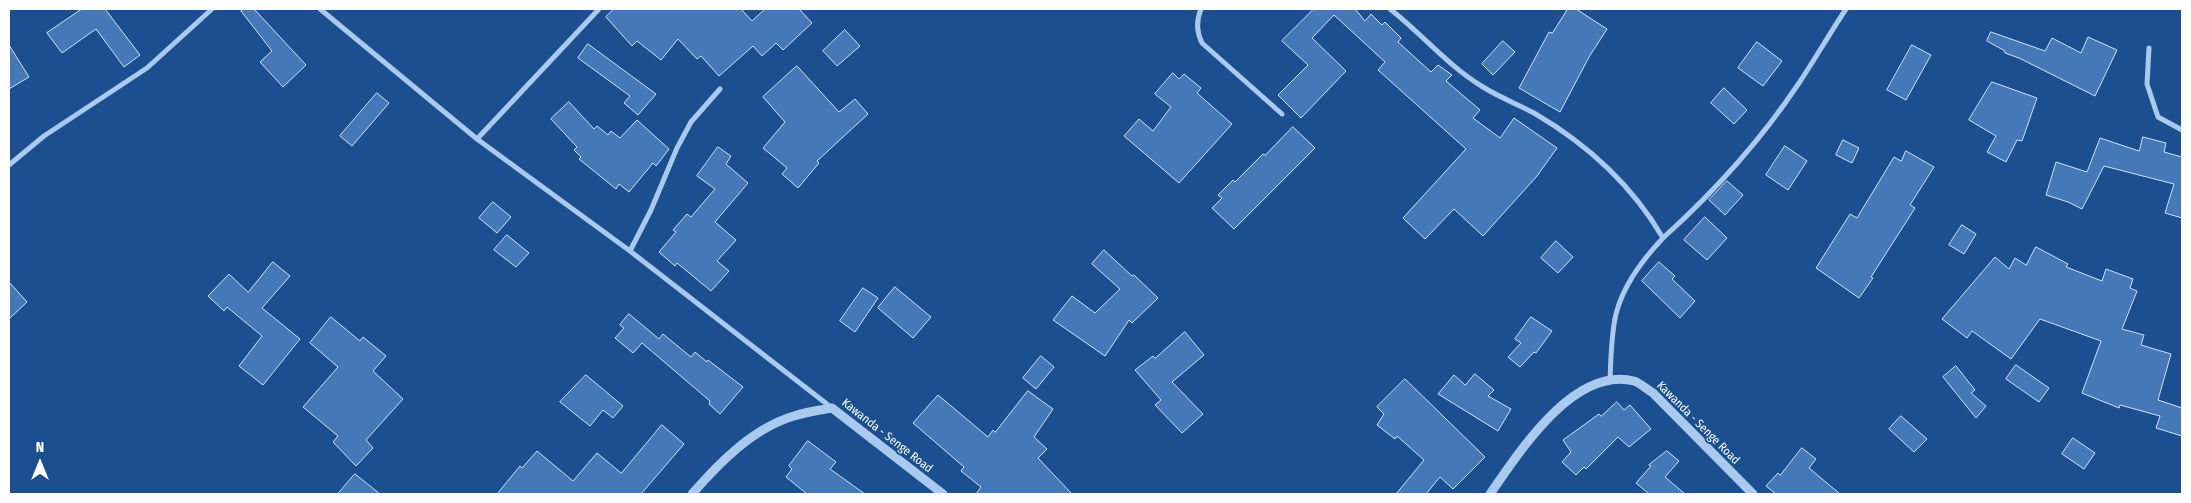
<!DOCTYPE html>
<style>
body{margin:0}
#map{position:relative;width:2191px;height:503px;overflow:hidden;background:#1b4f8f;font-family:"Fira Sans Condensed",sans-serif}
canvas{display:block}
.frame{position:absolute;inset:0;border:10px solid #fff;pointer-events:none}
.north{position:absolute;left:15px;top:438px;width:50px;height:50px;-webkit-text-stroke:4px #1b4f8f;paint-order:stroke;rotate:0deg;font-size:14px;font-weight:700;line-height:20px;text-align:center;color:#fff}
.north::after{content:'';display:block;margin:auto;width:18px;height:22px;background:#fff;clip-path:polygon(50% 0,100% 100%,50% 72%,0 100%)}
</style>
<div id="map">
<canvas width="2191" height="503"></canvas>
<div class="frame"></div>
<div class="north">N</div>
</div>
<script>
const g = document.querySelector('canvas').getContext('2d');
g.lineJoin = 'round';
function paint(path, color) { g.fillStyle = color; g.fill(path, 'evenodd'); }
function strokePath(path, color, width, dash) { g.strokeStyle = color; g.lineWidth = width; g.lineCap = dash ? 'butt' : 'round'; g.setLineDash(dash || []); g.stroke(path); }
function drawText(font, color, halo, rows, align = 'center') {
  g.font = font + ' "Fira Sans Condensed",sans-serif'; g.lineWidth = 4; g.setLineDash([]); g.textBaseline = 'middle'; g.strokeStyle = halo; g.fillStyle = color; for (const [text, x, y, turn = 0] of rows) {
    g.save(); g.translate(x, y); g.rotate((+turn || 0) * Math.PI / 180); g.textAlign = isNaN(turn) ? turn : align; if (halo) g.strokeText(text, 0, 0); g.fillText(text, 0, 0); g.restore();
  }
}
const building = new Path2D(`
 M82,9H105L140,55L124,67L96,29L62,53L47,33Z
 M244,9H254L306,65L283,87L260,62L272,51L241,11Z
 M614,9H741L752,21L765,9H799L812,23L783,50L776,43L762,56L753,46L719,76L701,56L697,59L678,39L661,60L637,41L632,46L606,17Z
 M1314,9H1355L1365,21L1371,14L1382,25L1385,22L1401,38L1398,42L1431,72L1438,65L1452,75L1446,81L1480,110L1473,118L1500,138L1514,118L1557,148L1537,176L1483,236L1454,209L1425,239L1403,218L1466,149L1378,70L1385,62L1334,15L1312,38L1346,71L1301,118L1278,95L1308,65L1282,41Z
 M1568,9H1576L1607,29L1589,57L1560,112L1519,88L1549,32L1552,33Z
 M845,30L860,46L837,66L823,51Z
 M1991,32L2045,51L2052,38L2081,53L2088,37L2117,50L2095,96L2019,58L2005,53V51L1987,41Z
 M1503,41L1515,52L1493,75L1482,64Z
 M1757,42L1782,61L1763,86L1738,68Z
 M588,44L656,94L638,115L624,103L630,96L578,58Z
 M9,45L29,77L9,89Z
 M1912,45L1931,55L1906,100L1887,90Z
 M797,66L839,112L855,99L868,114L817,161L819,163L798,188L782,174L787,168L763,148L785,122L763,97Z
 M1173,73L1179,79L1184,74L1201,88L1197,93L1232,124L1179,183L1124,136L1139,119L1153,131L1171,107L1155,94Z
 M1992,82L2037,98L2022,141L2017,140L2006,162L1987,152L1996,136L1969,120Z
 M1724,88L1747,110L1734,124L1711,103Z
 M377,93L389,103L352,146L340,136Z
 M569,102L594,129L597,126L608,135L611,131L620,138L637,120L669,149L656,166L653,163L629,192L619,184L616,189L579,159L581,157L574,150L577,147L551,119Z
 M1293,127L1315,148L1234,229L1212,208L1222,198L1218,195L1233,180L1235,182L1263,154L1265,155Z
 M2143,137L2166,143L2164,152L2182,157V218L2165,213L2174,184L2104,166L2082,209L2068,202L2046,195L2056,162L2087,172L2100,138L2139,151Z
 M1843,140L1859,148L1852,163L1836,155Z
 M1785,146L1807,161L1788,190L1766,175Z
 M718,147L731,156L726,164L748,183L715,222L736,240L717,261L729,271L711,291L677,263L675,266L659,252L676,232L673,230L687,214L691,217L715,189L697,176Z
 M1906,151L1934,167L1910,205L1915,208L1871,277L1873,278L1859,298L1816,268L1850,214L1857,218L1894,157L1901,161Z
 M1727,181L1743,195L1725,215L1709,200Z
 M493,202L511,217L497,233L479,218Z
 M1705,217L1727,238L1707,260L1684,240Z
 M1962,225L1976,234L1964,254L1949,245Z
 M507,235L529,253L516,267L494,250Z
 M1556,241L1573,257L1558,273L1541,258Z
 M2036,247L2068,264L2066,267L2102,281L2106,269L2133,279L2130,288L2137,291L2122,329L2144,335L2141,345L2171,354L2158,400L2182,408V436L2156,428L2160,416L2120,405L2119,408L2082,393L2101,341L2040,319L2011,359L1972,331L1967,338L1942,319L1995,257L2009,269L2015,258L2026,265Z
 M1104,250L1132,276L1134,275L1158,298L1132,323L1129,320L1105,356L1053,320L1072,296L1095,313L1120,289L1092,264Z
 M273,262L290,276L262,308L300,339L263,385L239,366L262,336L227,307L224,311L208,296L229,274L248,292Z
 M1659,262L1675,276L1672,279L1695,301L1680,318L1642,281Z
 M9,282L27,302L9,319Z
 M895,287L931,317L913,338L878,308Z
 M863,288L878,298L855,332L840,321Z
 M629,314L659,339L663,334L691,357L695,352L707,362L708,360L743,387L720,414L709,404L710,401L642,343L633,353L615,338L624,328L620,325Z
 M331,317L360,341L363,337L386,356L373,371L403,399L366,440L373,448L356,466L333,442L338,436L303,407L338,367L310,343Z
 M1531,317L1552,331L1536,353L1534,352L1520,367L1508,357L1521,343L1515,339Z
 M1185,332L1204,355L1172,382L1203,414L1182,433L1155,405L1161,400L1135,370L1153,356L1155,358Z
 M1041,356L1054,367L1036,389L1023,378Z
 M2016,365L2049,388L2039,402L2006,379Z
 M1956,366L1975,390L1971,393L1986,406L1976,418L1943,377Z
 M1475,374L1494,390L1488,396L1511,409L1498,431L1438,394L1454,375L1465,385Z
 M586,375L623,406L613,418L603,410L590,426L560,402Z
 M1405,379L1485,457L1453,489L1440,477L1426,494H1396L1424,460L1397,436L1395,439L1377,425L1384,414L1377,407Z
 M1028,391L1053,409L1034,437L1047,449L1038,458L1072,494H976L981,487L961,471L964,467L913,423L938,395L988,437L993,430L995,432Z
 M1617,402L1624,410L1630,405L1651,429L1629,447L1618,437L1586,469L1584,467L1576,475L1562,462L1571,452L1563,440L1599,414L1601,416Z
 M1901,416L1927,439L1914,452L1889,429Z
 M662,425L684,444L641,494H497L520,466L522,468L537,451L573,481L597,453L621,473Z
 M2073,438L2095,453L2084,469L2062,454Z
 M808,441L836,462L830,469L865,494H807L786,477L792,469L789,466Z
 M1802,448L1816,459L1809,468L1840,494H1776L1766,486L1778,473L1780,475Z
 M1667,451L1679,461L1665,477L1685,494H1649L1636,483L1651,466L1649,465Z
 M355,474L380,494H338Z`);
const minor = new Path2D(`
 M320,9L477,139L630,251L832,408
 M1201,9C1196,21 1196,31 1202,43L1282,114
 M1390,9C1422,34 1448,66 1483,87C1499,97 1517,104 1534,113C1587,144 1632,185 1663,238C1644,258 1623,286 1616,314C1611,335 1611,358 1610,380
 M2149,48L2147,84L2158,117L2182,130
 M477,139L599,9
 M9,165L44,136L147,68L212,9
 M1663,238C1714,192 1761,140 1799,83C1815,59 1830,33 1846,9
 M630,251L651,210L677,148L691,122L720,89`);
const tertiary = new Path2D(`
 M692,494C719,463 753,428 794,416C806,412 819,410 832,408L943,494
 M1490,494C1519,453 1573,366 1634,381C1640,383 1648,390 1653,393L1753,494`);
const streetNames = [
 ["Kawanda - Senge Road",1698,423,45],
 ["Kawanda - Senge Road",887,436,38]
];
paint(building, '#4478b7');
strokePath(building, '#cfe3fa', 1);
strokePath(minor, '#a9c9ee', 5);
strokePath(tertiary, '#a9c9ee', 9);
drawText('12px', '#fff', '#1b4f8f', streetNames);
</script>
